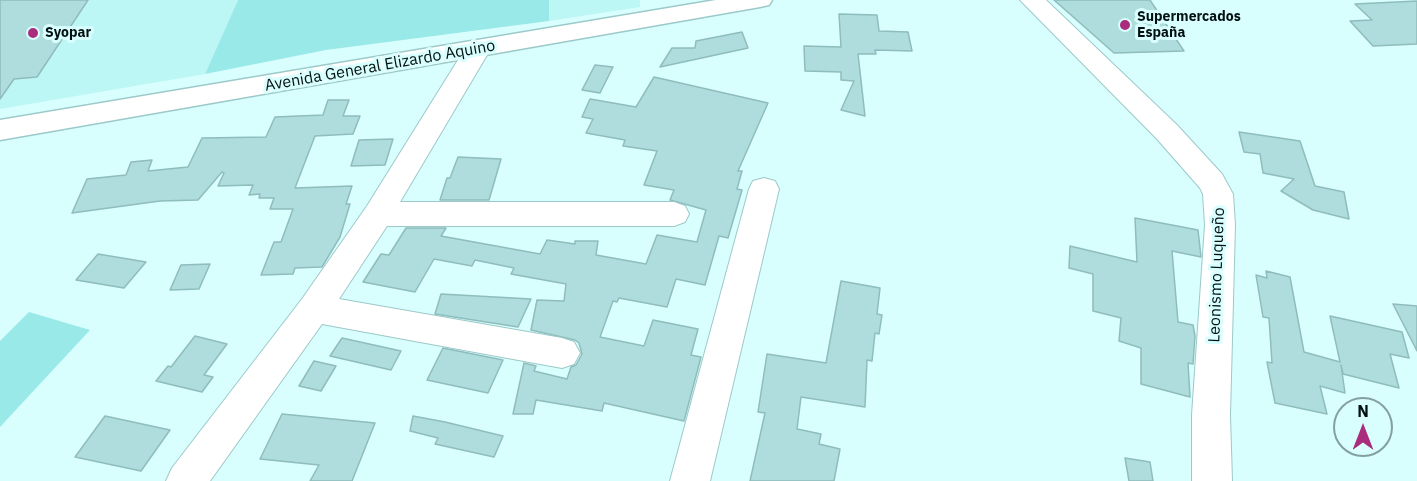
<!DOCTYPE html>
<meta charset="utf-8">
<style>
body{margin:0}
#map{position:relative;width:1417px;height:481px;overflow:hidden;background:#d9fefe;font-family:"IBM Plex Sans",sans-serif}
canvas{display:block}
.north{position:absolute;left:1333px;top:397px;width:60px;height:60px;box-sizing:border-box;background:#d9fefe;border:2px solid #839f9f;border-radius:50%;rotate:0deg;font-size:16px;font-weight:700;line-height:24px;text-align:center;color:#021011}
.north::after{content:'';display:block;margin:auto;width:21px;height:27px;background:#aa2c7d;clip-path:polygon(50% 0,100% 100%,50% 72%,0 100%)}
</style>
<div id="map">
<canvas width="1417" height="481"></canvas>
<div class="north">N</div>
</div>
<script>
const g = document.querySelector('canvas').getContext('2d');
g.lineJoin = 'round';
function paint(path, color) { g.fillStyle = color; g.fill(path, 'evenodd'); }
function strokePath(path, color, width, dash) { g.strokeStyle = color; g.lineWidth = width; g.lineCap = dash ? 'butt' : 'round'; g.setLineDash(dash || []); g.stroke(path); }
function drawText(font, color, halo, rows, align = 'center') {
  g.font = font + ' "IBM Plex Sans",sans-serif'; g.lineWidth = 6; g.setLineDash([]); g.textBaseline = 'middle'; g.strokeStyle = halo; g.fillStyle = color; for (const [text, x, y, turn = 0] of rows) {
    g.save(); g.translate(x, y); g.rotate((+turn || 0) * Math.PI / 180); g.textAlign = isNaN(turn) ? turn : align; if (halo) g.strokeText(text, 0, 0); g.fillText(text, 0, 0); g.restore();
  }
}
const built = new Path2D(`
 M0,0H238L205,74L0,109Z
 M549,0H640V7L549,21Z`);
const green = new Path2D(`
 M238,0H549V21L326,50L205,74Z
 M29,312L90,330L0,427V341Z`);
const building = new Path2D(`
 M0,0H88L37,77L14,79L0,99Z
 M1054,0H1150L1184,51L1114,53Z
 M1417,1V44L1373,46L1350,21L1372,20L1355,4Z
 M839,14L877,15L879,31L908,32L912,51L875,50L876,54H858L865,116L841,110L854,81L841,80V72L805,71L804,46L841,47Z
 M742,32L748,48L660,67L672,48H695L696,41Z
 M595,65L613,67L600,93L582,90Z
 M654,77L768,103L738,171H742L737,189L742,190L728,238L719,236L705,285L676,279L667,307L619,298L617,302L613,301L600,337L644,346L653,320L698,329L691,355L701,357L684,421L604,403L602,411L536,400L533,414H513L524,363L536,366L534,371L567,379L571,367L576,365L582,354L579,343L575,340L531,330L537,300L564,301L566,284L511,274L514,268L475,260L472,266L434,259L415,292L363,282L381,254L389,255L406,228H446L441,236L540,254L547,240L575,244V241H598L596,255L646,264L657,235L697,242L706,210L670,200L674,190L644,185L657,151L623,146L625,140L586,133L593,119L582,117L590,99L636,107Z
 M328,100H349L343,116H360L353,134L315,136L295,188L352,186L346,204H350L340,237L322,267L295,268L293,274L261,275L274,242H281L293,209H270L274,198H259L260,194L249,195L253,185L218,186L224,173L222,172L198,200L160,201L72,213L87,179L126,175L131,162L152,160L148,171L188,167L202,138L266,137L275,117L323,115Z
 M1239,132L1300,141L1315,186L1344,192L1349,219L1313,210L1281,191L1294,179L1263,173L1260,154L1244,152Z
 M393,139L385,165L351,166L359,140Z
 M458,157L501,159L489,200H440L447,178H450Z
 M1135,218L1198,230L1201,257L1172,251L1178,322L1193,325L1195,336L1193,364L1188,363L1190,397L1141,384V348L1119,341L1121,318L1093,311V274L1069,268L1070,246L1137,262Z
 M98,254L146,262L124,288L76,280Z
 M210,264L199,289L170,290L181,265Z
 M1266,271L1290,277L1304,352L1340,362L1330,316L1402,332L1409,358L1390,354L1399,388L1343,374L1341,365L1345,393L1320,386L1327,414L1275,403L1267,362L1272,363L1269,318L1263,317L1256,275L1267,278Z
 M841,281L880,288L877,314L882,315L879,334L875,333L872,361L867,360L865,407L801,397L797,429L821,434L819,444L840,449L834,481H750L765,413L758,412L767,354L826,363Z
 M441,294L531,299L518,327L435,314Z
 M1393,304L1417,306V351Z
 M195,336L227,344L204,375L213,377L202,392L156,381L168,366L171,367Z
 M342,338L401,351L391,370L330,356Z
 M443,348L503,360L488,393L427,380Z
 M314,361L336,366L321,391L299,386Z
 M282,414L375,423L352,481H310L319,465L260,459Z
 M105,416L170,430L141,471L75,457Z
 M413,416L445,422L503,436L494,457L435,444L438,438L410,431Z
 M1125,458L1150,462L1153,481H1129Z`);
const minor = new Path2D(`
 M1020,0H1046L1177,125L1222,174L1233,194L1235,225L1230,415L1232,481H1192V415L1205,225L1203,194L1200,188L1157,139Z
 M477,42L486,44L490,50L400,202H674L685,206L689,214L685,222L674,226H387L339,299L562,338L574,342L580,353L574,364L562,368L322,324L210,481H166L172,468L302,299L367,206L468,44Z
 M764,178L775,181L779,189L710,481H670L749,189L753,181Z`);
const major = new Path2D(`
 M716,0H772L769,5L760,7L0,140V120Z`);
const markers = [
 [1125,25,6,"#aa2c7d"],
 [33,33,6,"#aa2c7d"]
];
const farPoinames = [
 ["Supermercados",1137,17],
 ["España",1137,33],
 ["Syopar",45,33]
];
const streetNames = [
 ["Avenida General Elizardo Aquino",380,66,-10],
 ["Leonismo Luqueño",1217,275,-88]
];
paint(built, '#bcf6f5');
paint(green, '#9ae9e9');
paint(building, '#afdddd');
strokePath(building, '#8fbcbc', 1.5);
strokePath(minor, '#9cc9c9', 2);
strokePath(major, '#9cc9c9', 3);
paint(minor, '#fff');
paint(major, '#fff');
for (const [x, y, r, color] of markers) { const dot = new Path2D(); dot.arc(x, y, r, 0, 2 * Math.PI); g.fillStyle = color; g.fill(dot); strokePath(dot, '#d9fefe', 2); }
drawText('bold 14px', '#021011', '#d9fefe', farPoinames, 'left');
drawText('16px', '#021011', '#d9fefe', streetNames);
</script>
